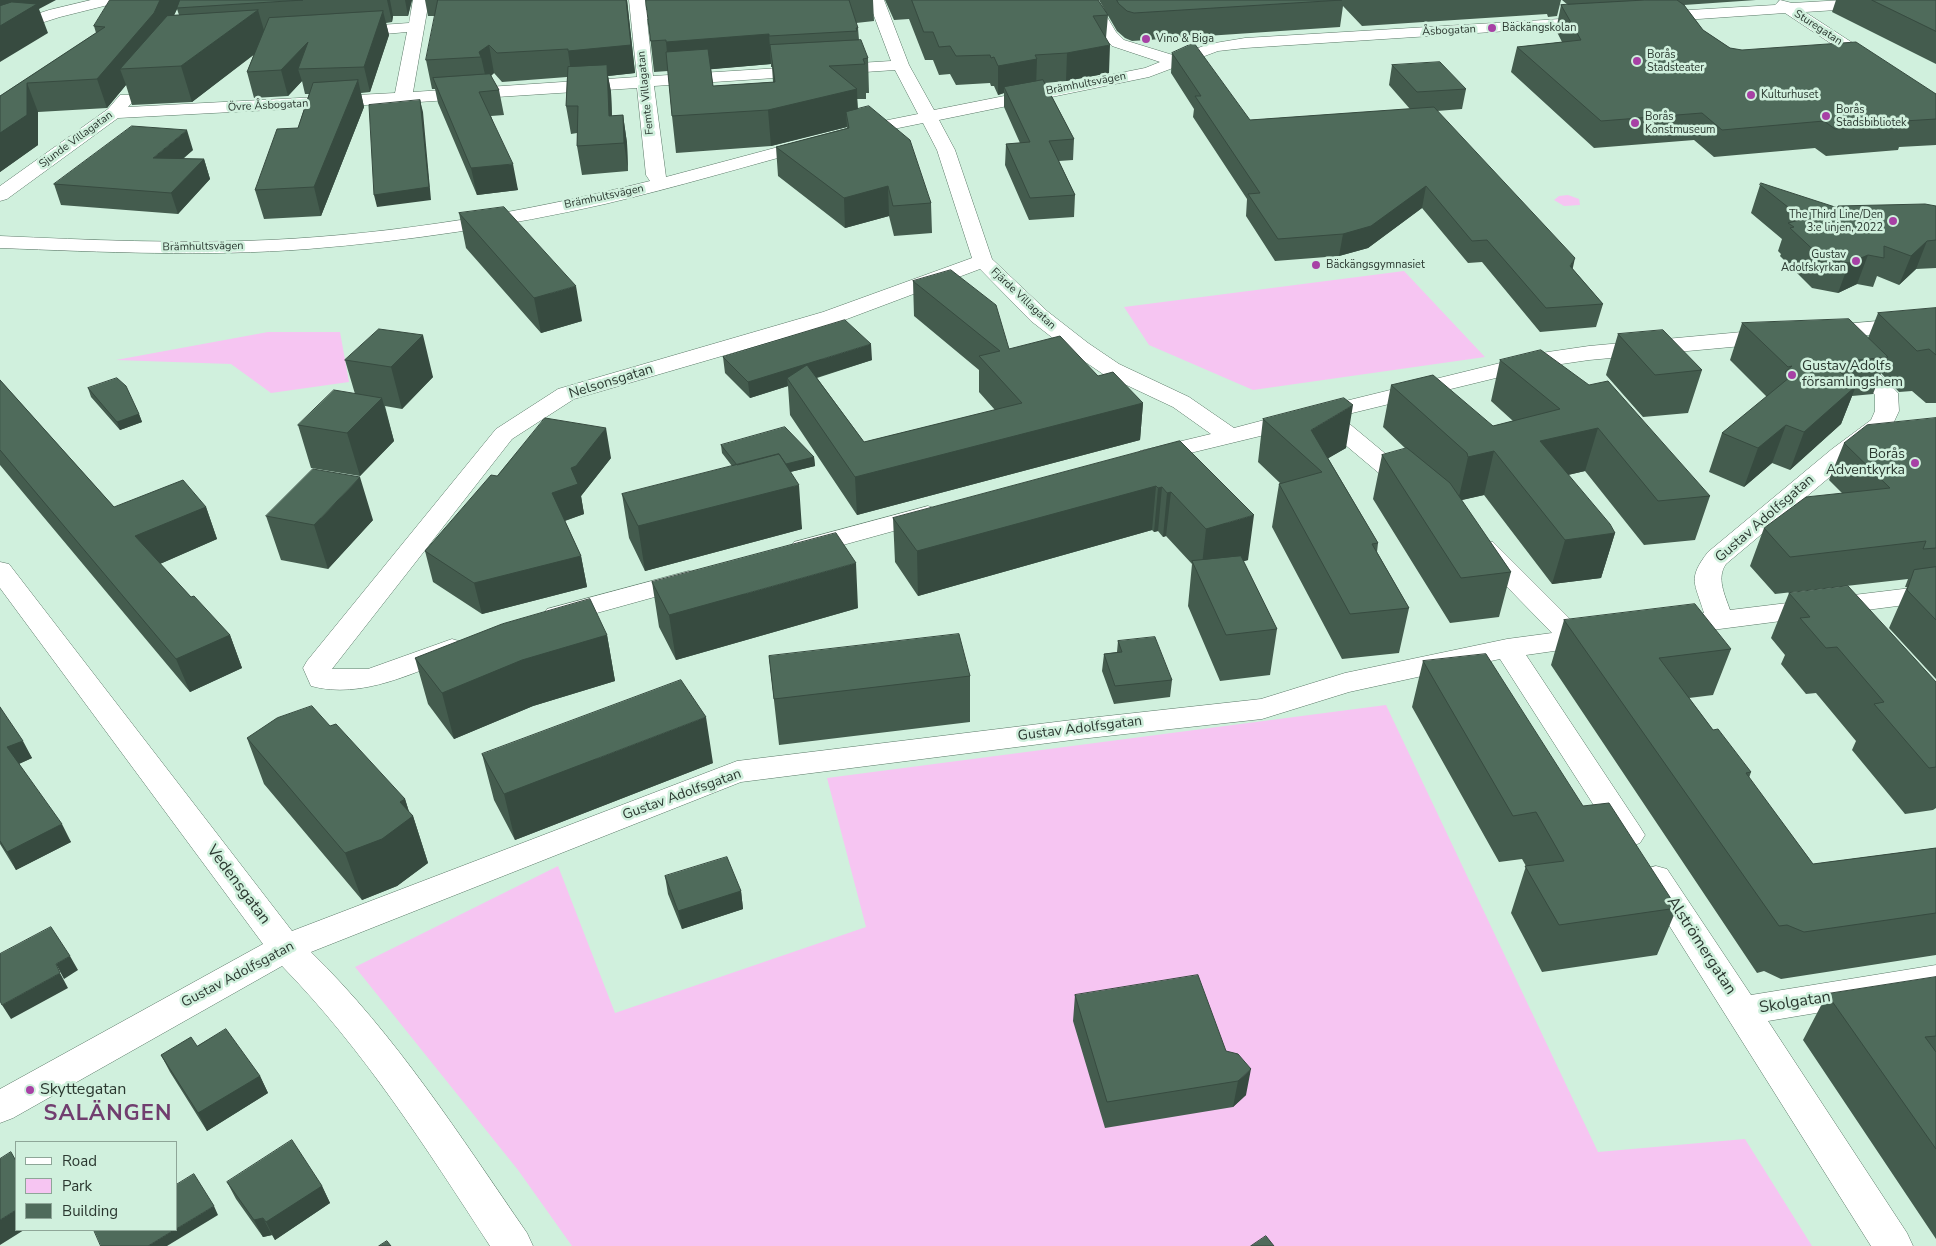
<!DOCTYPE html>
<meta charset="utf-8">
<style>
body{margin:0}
#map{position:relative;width:1936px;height:1246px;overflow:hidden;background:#d0f0dd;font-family:"Nunito Sans",sans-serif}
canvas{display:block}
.legend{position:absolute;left:15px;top:1141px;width:162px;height:90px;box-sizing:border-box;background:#d0f0dd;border:1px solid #8ea698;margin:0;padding:6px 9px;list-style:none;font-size:15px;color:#2b3830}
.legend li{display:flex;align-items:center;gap:10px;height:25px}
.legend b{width:25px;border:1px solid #8ea698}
</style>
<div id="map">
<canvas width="1936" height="1246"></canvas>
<ul class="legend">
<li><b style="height:6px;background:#fff"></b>Road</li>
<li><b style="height:14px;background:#f6c5f2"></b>Park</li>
<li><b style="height:14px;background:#4f6b5b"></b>Building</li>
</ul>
</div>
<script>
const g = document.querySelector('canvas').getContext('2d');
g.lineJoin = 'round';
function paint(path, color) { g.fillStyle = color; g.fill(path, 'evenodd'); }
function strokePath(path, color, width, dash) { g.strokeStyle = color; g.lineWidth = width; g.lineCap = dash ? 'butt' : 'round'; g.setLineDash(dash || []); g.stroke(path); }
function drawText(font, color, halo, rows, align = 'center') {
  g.font = font + ' "Nunito Sans",sans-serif'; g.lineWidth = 5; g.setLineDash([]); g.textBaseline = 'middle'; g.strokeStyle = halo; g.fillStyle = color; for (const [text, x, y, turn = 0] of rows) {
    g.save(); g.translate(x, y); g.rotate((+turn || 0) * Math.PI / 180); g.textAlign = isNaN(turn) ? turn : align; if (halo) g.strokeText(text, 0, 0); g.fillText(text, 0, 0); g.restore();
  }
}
const green = new Path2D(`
 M1568,195L1579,199L1580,205L1564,206L1554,200L1559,196Z
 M1404,271L1485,357L1253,390L1149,345L1124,307Z
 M268,332H340L349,382L271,393L231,364L116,360Z
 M1386,705L1598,1152L1745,1139L1812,1246H572L518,1170L355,967L558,866L615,1013L866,927L827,778Z`);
const minor = new Path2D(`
 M91,0H119L116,3L60,17L0,36V26L49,10Z
 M413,0H429L413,92L637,77L629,0H645L646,10L684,7L692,12L684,17L647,19L653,76L891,61L868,0H884L909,65L934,110L1145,68L1160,62L1112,46L1102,35L1081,0H1097L1116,32L1124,40L1176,56L1209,44L1245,38L1594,17L1602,22L1600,25L1245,48L1218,51L1149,77L939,120L955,150L992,259L1047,311L1088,343L1119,364L1189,397L1234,428L1321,405L1325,406L1541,353L1589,346L1775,329L1783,331L1786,336L1783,341L1775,343L1589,360L1541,367L1340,416L1417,480L1420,485L1417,490L1408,492L1399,490L1318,422L1149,463L1140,461L1137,456L1140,451L1211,434L1173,407L1103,374L1072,353L1031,321L980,269L839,322L574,399L512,439L332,669H368L452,639L462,642L466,648L462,654C415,672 362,700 311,686L303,668L307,661L496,429L558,389L823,312L972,258L937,150L923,123L854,137L848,136L845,132L848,128L918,114L895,70L654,86L666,177L812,138L818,139L821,143L818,147C747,166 677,187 605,204C508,226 408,241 308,249C206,257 103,252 0,248V236C90,240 179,244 269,240C397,234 526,212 650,181L646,175L637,88L403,103L118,118L7,199L0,201V186L108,109L120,95H132L135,99L128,107L395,93L407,32L351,37L343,32L351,27L409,23Z
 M1780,0L1792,3L1844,0H1923L1915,5L1805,12L1936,97V110L1930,109L1785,13L1655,22L1647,17L1655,12L1775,5Z
 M1936,316V328L1821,340L1813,338L1810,333L1813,328L1821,326Z
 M1850,350L1858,352L1898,393L1899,411L1893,424L1726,564C1716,578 1725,595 1730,610L1936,585V601L1673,635L1663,632L1659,626L1663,620L1704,613C1695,583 1687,579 1708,552L1832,449L1871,420L1875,411V395L1839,357L1842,352Z
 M928,506L937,509L941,514L937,519L803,556L794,554L790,548L794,542Z
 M1484,540L1493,542L1580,629L1596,627L1606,630L1610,636L1606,642L1596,645L1526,655L1640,827L1645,835L1640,843L1629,847L1618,843L1500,659L1349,692L1262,719L1080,739L741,782L311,952C396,1035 460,1136 527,1233L533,1246H490C426,1148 364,1050 282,966L13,1118L0,1123V1089L263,944L0,588V562L9,564L292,931L737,761L1080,719L1261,699L1345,673L1507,639L1552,633L1475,554L1471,548L1475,542Z
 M689,571L698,573L702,579L698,585L557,624L547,621L543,615L547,609Z
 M1656,866L1667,869L1751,995L1936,965V993L1768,1021L1907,1233L1913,1246H1871L1645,887L1640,878L1645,869Z`);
const wall = new Path2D(`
 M110,0H412L408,16H393L392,22L386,23L389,35L370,92L361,93L364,107L321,216L264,219L255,190L298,128L309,94H305L302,81L288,96L254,98L247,72L254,54L192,102L132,105L126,85L107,108L38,112V145L0,172V96L96,33L94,26ZM177,9L179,15H174Z
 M425,0H627L635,73L608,76L611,92L612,116L623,115L627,143L628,171L582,175L577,146V133L571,134L566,106L567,77L502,82L494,73L491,76L499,90L504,115L491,116L518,190L477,195L438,103L435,89H432L426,60L435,16H428Z
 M646,0H873L874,21L856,23L858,28L859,40L868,58L869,93H866V99H857L858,109L931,203L932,233L894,236L889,216L845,228L778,176L776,147L847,128V127L771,146L676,153L672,116L668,71L654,72ZM771,64V67H772L773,82L713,86L711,69Z
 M885,0H1098L1108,15L1106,38L1109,73L1066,81L1045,83L1074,139L1073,160L1059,161L1075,195L1074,217L1029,220L1005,165L1006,144L1020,143L1004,107V93L998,95L994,86H991L990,83L956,85L950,74L939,75L933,60H925L909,19L894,20Z
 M1099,0H1561L1557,16L1548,17L1547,14L1362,26L1343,6L1340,27L1132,41L1125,38L1117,31Z
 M1562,0H1756L1684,5L1703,30L1730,48L1936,94V145L1899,147L1898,150L1826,156L1815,148L1714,157L1694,140L1594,148L1511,72L1517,47L1562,42L1556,30L1561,5H1568Z
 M1836,0H1936V64L1832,12Z
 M1172,53L1250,120L1410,109L1389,85L1392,65L1466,89L1462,109L1437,111L1603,304L1596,327L1540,332L1482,262L1468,263L1422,208L1368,248L1339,256L1275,261L1246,216L1247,199L1193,117L1194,109L1171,73Z
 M193,150L183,159H204L210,179L178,214L61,205L54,184Z
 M1760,185L1837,208L1838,206H1936V268L1916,269L1899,285L1877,276L1873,287L1857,284L1838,293L1812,288L1780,256L1781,254L1778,251L1782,239L1751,213Z
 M459,213L582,321L541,333L466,248Z
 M913,281L1009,349L1098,376L1143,403L1140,440L857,515L790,415L788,386L750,398L725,373L723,357L872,360L817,378L864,442L995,410L979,392V370L914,316Z
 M1936,308V403H1926L1912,391L1899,392L1881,373L1873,394L1852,396L1841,424L1790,470L1772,463L1744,487L1709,472L1722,433L1767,397L1730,360L1742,323L1868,338L1878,313Z
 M379,329L433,377L402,409L385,406L394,441L360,476L311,468L298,425L355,394L345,360Z
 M1618,334L1702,370L1688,413L1643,417L1606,375Z
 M1500,360L1710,496L1695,540L1644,545L1585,471L1568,475L1615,533L1601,578L1552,584L1484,495L1461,500L1511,572L1499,617L1450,623L1373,499L1382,455L1406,449L1383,427L1391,385L1493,426L1513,421L1491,401Z
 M0,380L114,507H206L217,539L160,564L191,597L230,635L242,668L190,692L0,465Z
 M88,388L139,414L142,422L120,430L91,397Z
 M1936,418V679L1889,628L1907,587H1905L1908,579L1775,594L1750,566L1764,528L1842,493L1829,480L1844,443Z
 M1263,419L1346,448L1328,458L1378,543L1377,552L1409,608L1399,653L1342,659L1272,527L1279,484L1280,483L1258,462Z
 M1180,441L1248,560L1243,561L1277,629L1270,675L1220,681L1188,606L1192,564L1166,536L1163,537L1158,531L1154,532L1152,530L918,596L895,562L893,518Z
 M721,445L814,457L815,466L790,472L802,529L645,571L629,538L622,494L732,466L722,453Z
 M611,458L581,496L584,514L565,521L581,556L587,587L482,614L433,582L425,551L497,476Z
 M266,516L373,520L328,569L281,560Z
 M652,582L858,608L676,660L659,627Z
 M1789,593L1936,682V808L1933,810L1905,814L1852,750L1856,741L1816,693L1806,694L1781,664L1785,655L1771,638Z
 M1564,620L1731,649L1713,695L1689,698L1713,730L1751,772L1749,778L1813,864L1936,848V955L1781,979L1764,971L1757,973L1551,665Z
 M607,635L615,681L533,706L454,739L428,704L415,658Z
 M1118,641L1172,680L1170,697L1114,704L1102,671L1104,654L1117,652Z
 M769,656L970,676V722L779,745Z
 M1423,661L1583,806L1677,908L1657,955L1542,972L1511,913L1526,866L1522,859L1499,862L1412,707Z
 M0,707L32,758L19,764L71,842L16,870L0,844Z
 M330,726L405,799L409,812L413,816L428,863L397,886L362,900L264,784L247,738Z
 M482,754L713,763L515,840L494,800Z
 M665,876L741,891L743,909L682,929L668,894Z
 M1936,977V1239L1803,1040L1827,994Z
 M1075,995L1226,1051L1246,1095L1233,1107L1105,1128L1073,1021Z
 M197,1046L260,1076L268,1093L207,1131L170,1072L161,1055Z
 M227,1182L322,1186L330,1203L275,1240L272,1235L263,1237L236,1199Z`);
const shadedWall = new Path2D(`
 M0,0H56L39,9L48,33L0,62Z
 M160,0H181L177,8V9L162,41L120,69L126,85L107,108L97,79Z
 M387,0H390L393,16L392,22Z
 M405,0H412L408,16Z
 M626,0H627L635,73L608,76L611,92L613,144L572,79L568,51Z
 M258,10L268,44L192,102L181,66Z
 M383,11L389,35L370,92L364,67Z
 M769,34L771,64L669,73L666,42Z
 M308,42L298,69L302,81L288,96L281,70Z
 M489,45L494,73L486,79L481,57L479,52Z
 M1110,45L1109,73L1066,81L1067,53Z
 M1037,59L1036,87H1004V93L998,95V66Z
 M358,80L364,107L321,216L314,187Z
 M27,83L38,112V145L0,172V133Z
 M857,89L858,124L846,112L847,127L771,146L768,110Z
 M420,100L423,112L431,200L377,207L374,195Z
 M623,115L627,143L628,171L624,143Z
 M187,130L193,150L159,178L153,158Z
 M204,159L210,179L178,214L171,193Z
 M513,164L518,190L477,195L471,168Z
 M888,186L889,216L845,228L844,198Z
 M1426,186L1422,208L1368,248L1339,256L1343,234Z
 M1927,241L1916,269L1899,285L1911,256Z
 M1868,255L1857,284L1838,293L1849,263Z
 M1575,258L1570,281V266Z
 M576,286L582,321L541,333L534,298Z
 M423,335L433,377L402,409L391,367Z
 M871,344L872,360L792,385L787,378L788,386L750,398L748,382Z
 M1856,386L1841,424L1790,470L1804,432Z
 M382,398L394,441L360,476L347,433Z
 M1143,403L1140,440L857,515L855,477Z
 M1353,405L1346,448L1315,466L1311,430Z
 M139,414L142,422L120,430L117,422Z
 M1786,425L1772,463L1744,487L1758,448Z
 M606,428L611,458L581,496L584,514L558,523L552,493L571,468Z
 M1598,428L1585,471L1528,484L1540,441Z
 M1494,451L1484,495L1458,501L1468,457Z
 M814,457L815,466L745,483L744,475Z
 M360,477L373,520L328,569L314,525Z
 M799,485L802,529L645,571L638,526Z
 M1156,486L1152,530L918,596L917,551Z
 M1162,487L1158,531L1154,532L1158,488Z
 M1171,492L1166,536L1163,537L1167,493Z
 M206,507L217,539L148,569L135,536Z
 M1254,515L1248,560L1201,574L1206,529Z
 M1615,533L1601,578L1552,584L1565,540Z
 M581,556L587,587L482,614L474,583Z
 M856,563L858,608L676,660L669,615Z
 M230,635L242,668L190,692L176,659Z
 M607,635L615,681L533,706L454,739L442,693L522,660Z
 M706,717L713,763L515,840L504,794Z
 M23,741L32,758L16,765L7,747Z
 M405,799L411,818L413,816L428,863L397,886L362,900L345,853L400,802Z
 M62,824L71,842L16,870L7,852Z
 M741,891L743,909L682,929L678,911Z
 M70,956L78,970L64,979L56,964Z
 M60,973L68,988L11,1019L2,1005Z
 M1251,1069L1246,1095L1233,1107L1238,1081Z
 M260,1076L268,1093L207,1131L198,1113Z
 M322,1186L330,1203L275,1240L266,1222Z
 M214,1206L218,1215L167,1246H148L174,1230H176V1229Z
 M16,1210V1230H24L0,1245V1220Z
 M263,1218L272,1235L263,1237L254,1220Z`);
const building = new Path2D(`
 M110,0H160L154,13L97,79L27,83V115L0,133V96L105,27L94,26Z
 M180,0H303L177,8Z
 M438,0H626L631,45L568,51V49L497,53L489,45L479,52L481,57L426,60Z
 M646,0H849L858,28H856L857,31L769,36V34L666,42V40L651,41Z
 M912,0H1098L1108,15L1093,16L1110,45L1067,53L1035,55L1037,59L998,66L994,57L991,58L990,55L956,56L950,46L939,47L933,32H924Z
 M1117,0H1342L1134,13L1127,11L1119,4Z
 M1645,0H1677L1684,5L1703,30L1730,48L1742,50L1856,42L1936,94V119L1904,121L1908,124L1835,129L1824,121L1722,130L1702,113L1601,121L1517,47L1581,40L1561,5Z
 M1872,0H1936V31Z
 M12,2L37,4L0,26V6Z
 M258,10L181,66L120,69L167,16Z
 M383,11L364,67L298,69L308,42L281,70L247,72L269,18Z
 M861,40L868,58L863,59L865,64L829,66L857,89L768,110L672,116L666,52L708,49L713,86L775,82L770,45Z
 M1194,43L1250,120L1434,107L1575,258L1570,266L1603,304L1546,308L1487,240L1472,241L1426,186L1371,226L1343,234L1278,239L1248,194L1260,193L1195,96H1201L1172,53Z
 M1440,62L1466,89L1417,92L1392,65Z
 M607,65L609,116L623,115L624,143L577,146L578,106H566L568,67Z
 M490,74L499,90L479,92L513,164L471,168L433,78Z
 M358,80L314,187L255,190L277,129L298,128L313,83Z
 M1043,80L1074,139L1049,141L1075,195L1030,198L1006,144L1030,142L1004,87Z
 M420,100L429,187L374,195L369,105Z
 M869,106L910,140L931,203L893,206L888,186L844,198L776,147L849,128L846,112Z
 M132,126L187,130L153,158L204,159L171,193L54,184Z
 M1761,183L1838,208V206L1925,204L1936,206V240L1927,241L1911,256L1884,246V258L1868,255L1849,263L1823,259L1790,228L1794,227L1788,223L1803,219L1760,185Z
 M504,207L576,286L534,298L459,213Z
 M951,270L996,305L1009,349L1060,336L1098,376L1113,372L1143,403L855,477L787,378L807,365L864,442L1022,403L979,356L1000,351L913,281Z
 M1936,308V355L1929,349L1917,351L1878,313Z
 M1849,319L1888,357L1830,363L1856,386L1804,432L1786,425L1758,448L1722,433L1790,377L1785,372L1792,366L1788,367L1742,323Z
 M845,320L871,344L748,382L723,357Z
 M379,329L423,335L391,367L345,360Z
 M1663,330L1702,370L1655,375L1618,334Z
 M1541,350L1589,385L1608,381L1710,496L1658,501L1598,428L1540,441L1610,524L1615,533L1565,540L1494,451L1468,457L1467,453L1391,385L1433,375L1493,426L1560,409L1500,360Z
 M117,378L126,386L139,414L117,422L88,388Z
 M0,380L114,507L183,480L206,507L135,536L191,597L194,596L230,635L176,659L0,450Z
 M334,390L382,398L347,433L298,425Z
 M1344,398L1353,405L1311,430L1378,543L1372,544L1409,608L1350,614L1279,484L1322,472L1263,419Z
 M545,418L606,428L576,466L571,468L578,484L552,493L581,556L474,583L425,551L491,475L497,476Z
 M1936,418V548L1923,549L1926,541L1790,557L1764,528L1806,497L1890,488L1844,443L1867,425Z
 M785,427L814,457L786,464L779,454L737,465L721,445Z
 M1180,441L1254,515L1206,529L1171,492L1167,493L1162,487L1158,488L1156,486L917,551L893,518Z
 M1407,448L1450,483L1511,572L1461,578L1382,455Z
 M779,454L799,485L638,526L622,494Z
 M313,469L360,477L314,525L266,516Z
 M836,533L856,563L669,615L652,582Z
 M1241,556L1277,629L1226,635L1192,561Z
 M1936,567V620L1907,590L1914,570Z
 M1848,586L1936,682V767L1929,768L1874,704L1884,702L1837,647L1826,648L1800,618L1810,617L1789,593Z
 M590,599L607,635L522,660L442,693L415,658L502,624Z
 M1695,604L1731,649L1659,658L1713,730L1718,729L1751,772L1746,773L1813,864L1936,848V913L1804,932L1787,925L1779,926L1564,620Z
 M959,634L970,676L774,699L769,656Z
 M1155,637L1172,680L1115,686L1104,654L1122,652L1118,641Z
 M1486,654L1583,806L1609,803L1677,908L1559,925L1525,866L1564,861L1536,812L1513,816L1423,661Z
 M681,680L706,717L504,794L482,754Z
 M312,706L330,726L336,724L405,799L400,802L413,816L382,839L345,853L247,738L277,718Z
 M0,707L23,741L7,747L62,824L7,852L0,841Z
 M727,857L741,891L678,911L665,876Z
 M51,927L70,956L56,964L60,973L2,1005L0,1001V954Z
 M1198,975L1226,1051L1238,1054L1251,1069L1238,1081L1107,1102L1075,995Z
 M1936,977V1036L1925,1037L1936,1052V1149L1827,994Z
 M226,1029L260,1076L198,1113L161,1055L191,1037L197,1046Z
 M292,1140L322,1186L266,1222L263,1218L254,1220L227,1182Z
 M11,1152L16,1161V1210L0,1220V1159Z
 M194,1174L214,1206L176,1229V1185Z
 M94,1230H174L148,1246H101Z
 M1266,1236L1274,1246H1251Z
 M387,1241L391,1246H379Z`);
const markers = [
 [1492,28,5,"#a741a5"],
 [1146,39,5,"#a741a5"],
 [1637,61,5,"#a741a5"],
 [1751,95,5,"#a741a5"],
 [1826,116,5,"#a741a5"],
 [1635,123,5,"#a741a5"],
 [1893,221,5,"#a741a5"],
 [1856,261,5,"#a741a5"],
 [1316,265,5,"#a741a5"],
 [1792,375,5,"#a741a5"],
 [1915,463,5,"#a741a5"],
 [30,1090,5,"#a741a5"]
];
const farPoinames = [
 ["Bäckängskolan",1502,28],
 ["Vino & Biga",1156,39],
 ["Borås",1647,55],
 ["Stadsteater",1647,68],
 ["Kulturhuset",1761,95],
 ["Borås",1836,110],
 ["Stadsbibliotek",1836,123],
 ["Borås",1645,117],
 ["Konstmuseum",1645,130],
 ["The Third Line/Den",1883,215,"right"],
 ["3:e linjen, 2022",1883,228,"right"],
 ["Gustav",1846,255,"right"],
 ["Adolfskyrkan",1846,268,"right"],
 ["Bäckängsgymnasiet",1326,265]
];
const farStreetnames = [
 ["Sturegatan",1818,28,33],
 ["Åsbogatan",1449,31,-3],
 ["Brämhultsvägen",1086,84,-11],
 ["Femte Villagatan",646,93,-96],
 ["Övre Åsbogatan",268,106,-3],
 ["Sjunde Villagatan",76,140,-36],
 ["Brämhultsvägen",604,197,-12],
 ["Brämhultsvägen",203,247,-1],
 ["Fjärde Villagatan",1023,299,43]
];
const poiNames = [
 ["Gustav Adolfs",1802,367],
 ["församlingshem",1802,383],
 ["Borås",1905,455,"right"],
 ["Adventkyrka",1905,471,"right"]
];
const streetNames = [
 ["Nelsonsgatan",611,382,-17],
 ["Gustav Adolfsgatan",1765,519,-41],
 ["Gustav Adolfsgatan",1080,729,-7],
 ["Gustav Adolfsgatan",682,795,-20],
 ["Gustav Adolfsgatan",238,975,-28]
];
const nearStreetnames = [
 ["Vedensgatan",238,885,53],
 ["Alströmergatan",1701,946,57],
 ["Skolgatan",1795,1003,-9]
];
const nearPoinames = [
 ["Skyttegatan",40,1090]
];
const nearDistrictnames = [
 ["SALÄNGEN",108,1115]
];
paint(green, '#f6c5f2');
strokePath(minor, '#5a7867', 1);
paint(minor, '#fff');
paint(wall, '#445c4e');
paint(shadedWall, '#374b40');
paint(building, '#4f6b5b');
strokePath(building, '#374b40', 1);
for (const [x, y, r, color] of markers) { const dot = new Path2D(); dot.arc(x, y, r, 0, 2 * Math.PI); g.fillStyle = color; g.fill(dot); strokePath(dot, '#d0f0dd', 2); }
drawText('11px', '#2b3830', '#d0f0dd', farPoinames, 'left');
drawText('11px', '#2b3830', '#d0f0dd', farStreetnames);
drawText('14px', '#2b3830', '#d0f0dd', poiNames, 'left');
drawText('14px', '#2b3830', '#d0f0dd', streetNames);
drawText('16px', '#2b3830', '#d0f0dd', nearStreetnames);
drawText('16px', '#2b3830', '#d0f0dd', nearPoinames, 'left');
g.letterSpacing = '1px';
drawText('bold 22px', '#713e6f', '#d0f0dd', nearDistrictnames);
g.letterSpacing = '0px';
</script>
